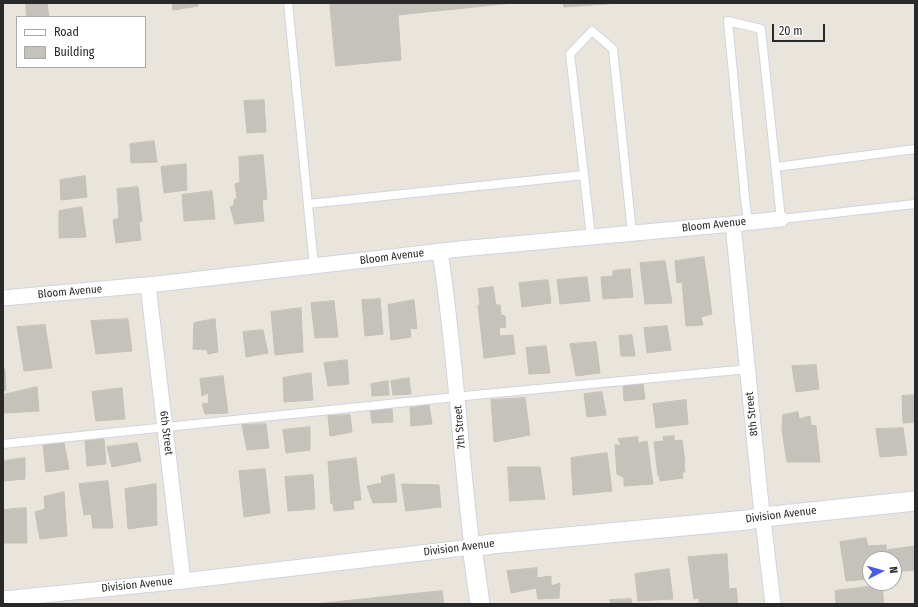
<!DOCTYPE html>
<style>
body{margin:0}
#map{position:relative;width:918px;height:607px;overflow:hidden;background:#eae5dc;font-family:"Fira Sans Condensed",sans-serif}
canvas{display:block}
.frame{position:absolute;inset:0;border:4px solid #292929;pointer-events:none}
.legend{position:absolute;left:16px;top:16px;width:130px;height:52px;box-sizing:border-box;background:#fff;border:1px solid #a9a9a9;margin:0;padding:5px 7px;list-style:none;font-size:12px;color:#292929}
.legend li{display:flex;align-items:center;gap:8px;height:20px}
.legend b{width:20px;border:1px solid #a9a9a9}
.north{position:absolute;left:862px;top:551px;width:40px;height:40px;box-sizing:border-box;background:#fff;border:1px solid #a9a9a9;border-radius:50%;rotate:84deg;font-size:11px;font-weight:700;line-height:16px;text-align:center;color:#292929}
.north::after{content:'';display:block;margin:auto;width:14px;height:18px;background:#4b5be8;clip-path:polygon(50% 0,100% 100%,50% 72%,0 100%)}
.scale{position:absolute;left:772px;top:24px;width:53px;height:18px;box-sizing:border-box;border:2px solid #292929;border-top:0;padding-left:5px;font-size:12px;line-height:14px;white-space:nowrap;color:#292929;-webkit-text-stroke:3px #fff;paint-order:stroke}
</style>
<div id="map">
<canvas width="918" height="607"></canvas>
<div class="frame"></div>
<ul class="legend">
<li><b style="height:5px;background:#fff"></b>Road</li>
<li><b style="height:11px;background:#c5c2bb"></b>Building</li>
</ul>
<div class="north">N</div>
<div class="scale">20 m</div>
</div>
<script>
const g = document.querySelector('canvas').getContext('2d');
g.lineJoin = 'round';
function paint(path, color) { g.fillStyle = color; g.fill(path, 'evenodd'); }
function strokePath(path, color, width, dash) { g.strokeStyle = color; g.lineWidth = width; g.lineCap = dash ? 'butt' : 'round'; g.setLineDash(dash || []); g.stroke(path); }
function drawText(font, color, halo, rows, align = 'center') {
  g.font = font + ' "Fira Sans Condensed",sans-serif'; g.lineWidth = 3.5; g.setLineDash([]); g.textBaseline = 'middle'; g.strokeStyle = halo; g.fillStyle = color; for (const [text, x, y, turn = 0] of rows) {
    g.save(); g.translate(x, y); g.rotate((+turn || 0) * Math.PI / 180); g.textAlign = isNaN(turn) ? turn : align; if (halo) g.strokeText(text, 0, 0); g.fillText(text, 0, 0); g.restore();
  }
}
const building = new Path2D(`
 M173,3H198V6L173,10Z
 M330,3H513L398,15L401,60L336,66Z
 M564,3H620L564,7Z
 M26,4H47L49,17H27Z
 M264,100L266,132L247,133L244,101Z
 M154,141L157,162L131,163L130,144Z
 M263,155L267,199L262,200L264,221L235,224L230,207L234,205V200L237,198L235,184L240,182L239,157Z
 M186,164L187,190L164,193L161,167Z
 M85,176L87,197L61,200L60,180Z
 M138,187L142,221L139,222L141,240L116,243L113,220L119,218L117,189Z
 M212,191L215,219L184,221L182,195Z
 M82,207L86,237L59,238V211Z
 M704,257L712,314L701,317L703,325L686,326L682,282L677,283L675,261Z
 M665,261L672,303L645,304L640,263Z
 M630,269L633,297L603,299L601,277L613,276V271Z
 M587,277L590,301L560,304L557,280Z
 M548,280L551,303L522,307L519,283Z
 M493,287L496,305H500L501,315L505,316L506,327L499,328L500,336L513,335L515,354L484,358L478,305L480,306L478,289Z
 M380,299L383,334L365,336L362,300Z
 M414,300L417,329L410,328L411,337L391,340L388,305Z
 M334,301L338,337L315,338L311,303Z
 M301,308L303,352L275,355L271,312Z
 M128,319L132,351L96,354L91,321Z
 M215,319L218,352L208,354L207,350L193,349L194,323Z
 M45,325L52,368L24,371L17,327Z
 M667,326L671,350L647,353L644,328Z
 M263,330L268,353L246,357L243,332Z
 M632,335L635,356H621L619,336Z
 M596,342L600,373L576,376L570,344Z
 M546,346L550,373L529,374L526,348Z
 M347,360L349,384L328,386L324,363Z
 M816,365L819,389L796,392L792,366Z
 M3,369H5L6,390L3,391Z
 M311,373L313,400L284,402L283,378Z
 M223,376L228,413L205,414L202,404L209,403L208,393L202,396L200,379Z
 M409,378L411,394L393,395L391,381Z
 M388,381L389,395L372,396L371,384Z
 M643,383L645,399L624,401L623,385Z
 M37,387L39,411L5,413L3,406V395Z
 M122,388L125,419L96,421L92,392Z
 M602,392L606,415L587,417L584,394Z
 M915,395V422L903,423L902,396Z
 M525,398L530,435L494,442L491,400Z
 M686,400L688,424L656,428L653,404Z
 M429,405L432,424L411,426L410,408Z
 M392,408L393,422L372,423L370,409Z
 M798,412L799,419L810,416L811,425L816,426L820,462H787L782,430L783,415Z
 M350,415L352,432L330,436L328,416Z
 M266,424L269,448L247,450L242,425Z
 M310,427V450L286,453L283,430Z
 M903,428L907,455L880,457L876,429Z
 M674,436V441L682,440L685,462H684L685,472H682L683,478L660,481L659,475L658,476L654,442L664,441L663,437Z
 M638,437V443L647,441L653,484L624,486V478L617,474L615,445H621L618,439Z
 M104,439L106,464L87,466L85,441Z
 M64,443L69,469L46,472L43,444Z
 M137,443L141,461L112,467L107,447Z
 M607,453L612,491L573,495L571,458Z
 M25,458V479L4,481L3,461Z
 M356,458L361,500L353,501L354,509L334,511L333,503L331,504L328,462Z
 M508,467H540L545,499L510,501Z
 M265,469L270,513L244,517L239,471Z
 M394,474L397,502L373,503L367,486L382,483L381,477Z
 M313,475L315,509L288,511L285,477Z
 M108,481L113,528H93L91,514L84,515L79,484Z
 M156,484L157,525L128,529L125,489Z
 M402,484L439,485L441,507L406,511Z
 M64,492L67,536L40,539L35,512L45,509L44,497Z
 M26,508L27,543H3V510Z
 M866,538L868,546L886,545V550L915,546V570L894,572V559H870V579L846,581L840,542Z
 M727,554L729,589L736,588L738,604H699V598L694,599L688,557Z
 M537,568V578L551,576V586L560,583L559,598L538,599L536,588L511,593L507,571Z
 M669,569L673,599L638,601L635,574Z
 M882,585L884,604H836L835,591Z
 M442,591L444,604H315Z
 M631,599L632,604H611L610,600Z`);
const service = new Path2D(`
 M288,3L314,266
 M776,167L915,149
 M584,175L570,54L592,31L613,49L632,233
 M308,204L584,175L591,237
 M748,222L745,198L728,21L761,29L781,219L915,204
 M3,444L475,395L748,369`);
const minor = new Path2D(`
 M733,224L760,495L773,604
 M148,285L183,581
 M3,298L157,284L460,249L733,224L781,219
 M3,599L183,581L472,547C460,449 455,349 440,251`);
const tertiary = new Path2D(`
 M480,604L472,547L492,544L747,520L763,517L915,501`);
const streetNames = [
 ["Bloom Avenue",714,225,-6],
 ["Bloom Avenue",392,257,-7],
 ["Bloom Avenue",70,292,-5],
 ["8th Street",752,414,-96],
 ["7th Street",460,427,-95],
 ["6th Street",166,433,83],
 ["Division Avenue",781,515,-7],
 ["Division Avenue",459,548,-7],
 ["Division Avenue",137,585,-6]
];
paint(building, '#c5c2bb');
strokePath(building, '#c5c1b6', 1);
strokePath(service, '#d1d3e0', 10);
strokePath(minor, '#d1d3e0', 17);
strokePath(tertiary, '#d1d3e0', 21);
strokePath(service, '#fff', 8);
strokePath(minor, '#fff', 15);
strokePath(tertiary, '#fff', 19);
drawText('11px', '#292929', '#fff', streetNames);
</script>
